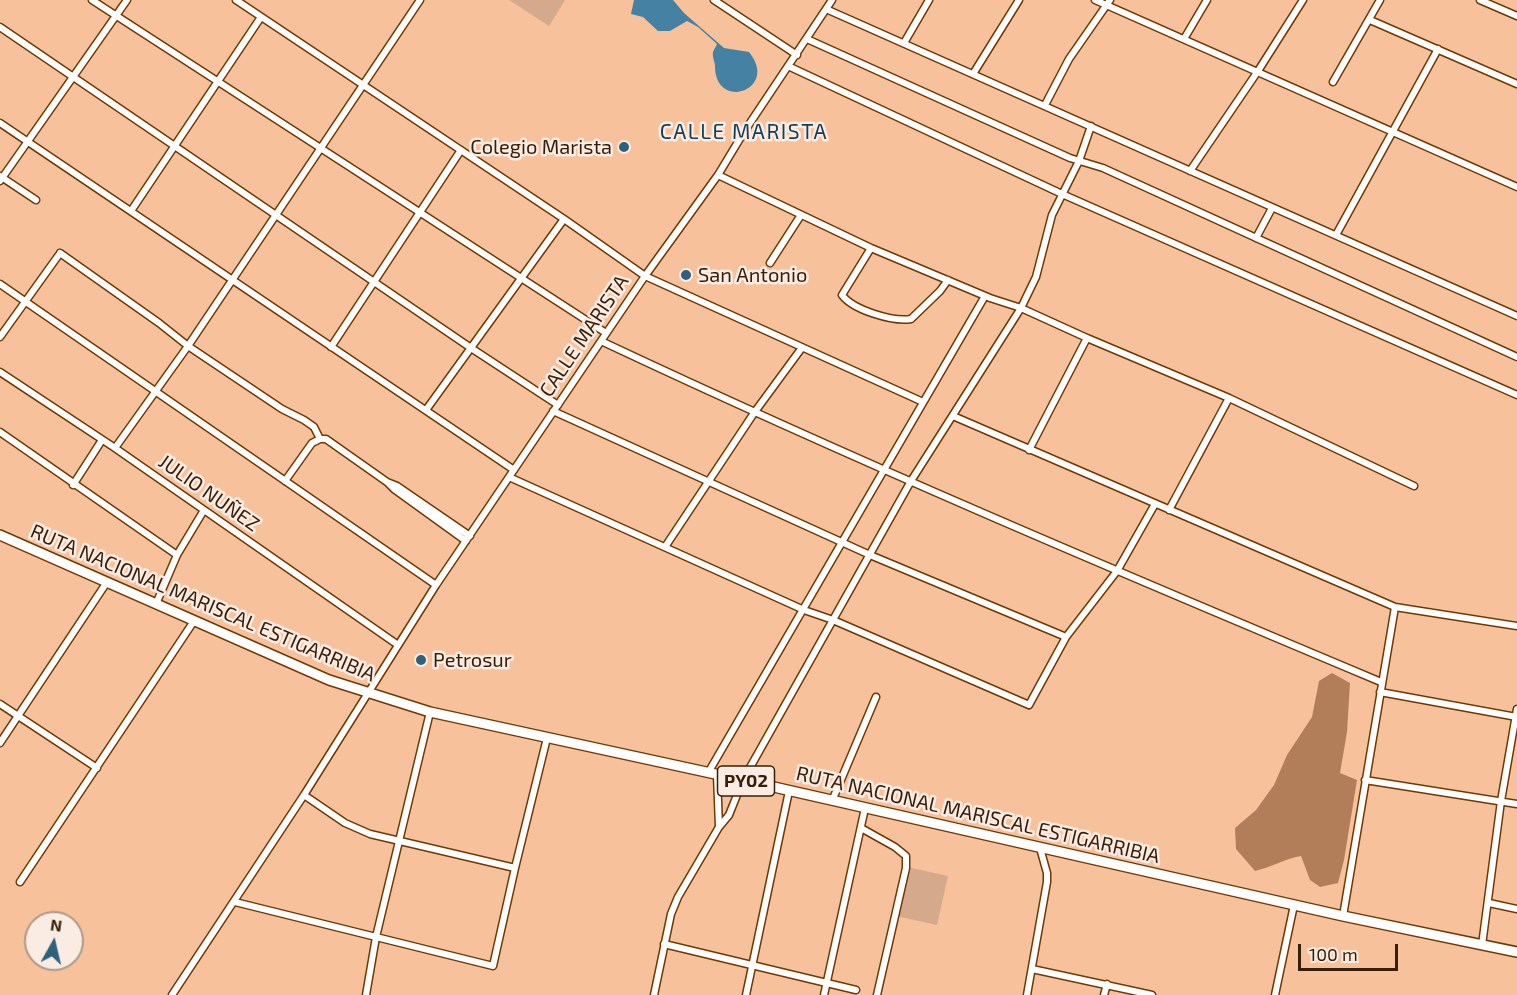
<!DOCTYPE html>
<meta charset="utf-8">
<style>
body{margin:0}
#map{position:relative;width:1517px;height:995px;overflow:hidden;background:#f7c19c;font-family:"Exo 2",sans-serif}
canvas{display:block}
.north{position:absolute;left:24px;top:911px;width:60px;height:60px;box-sizing:border-box;background:#faece2;border:2px solid #ac9a8c;border-radius:50%;rotate:8deg;font-size:16px;font-weight:700;line-height:24px;text-align:center;color:#371e0b}
.north::after{content:'';display:block;margin:auto;width:21px;height:27px;background:#2d617d;clip-path:polygon(50% 0,100% 100%,50% 72%,0 100%)}
.scale{position:absolute;left:1298px;top:944px;width:100px;height:27px;box-sizing:border-box;border:3px solid #371e0b;border-top:0;padding-left:8px;font-size:18px;line-height:21px;white-space:nowrap;color:#371e0b;-webkit-text-stroke:4px #faece2;paint-order:stroke}
</style>
<div id="map">
<canvas width="1517" height="995"></canvas>
<div class="north">N</div>
<div class="scale">100 m</div>
</div>
<script>
const g = document.querySelector('canvas').getContext('2d');
g.lineJoin = 'round';
function paint(path, color) { g.fillStyle = color; g.fill(path, 'evenodd'); }
function strokePath(path, color, width, dash) { g.strokeStyle = color; g.lineWidth = width; g.lineCap = dash ? 'butt' : 'round'; g.setLineDash(dash || []); g.stroke(path); }
function drawText(font, color, halo, rows, align = 'center') {
  g.font = font + ' "Exo 2",sans-serif'; g.lineWidth = 5; g.setLineDash([]); g.textBaseline = 'middle'; g.strokeStyle = halo; g.fillStyle = color; for (const [text, x, y, turn = 0] of rows) {
    g.save(); g.translate(x, y); g.rotate((+turn || 0) * Math.PI / 180); g.textAlign = isNaN(turn) ? turn : align; if (halo) g.strokeText(text, 0, 0); g.fillText(text, 0, 0); g.restore();
  }
}
const green = new Path2D(`
 M509,0H565L549,26Z
 M907,867L948,876L937,925L896,916Z`);
const forest = new Path2D(`
 M1332,673L1350,683L1347,732L1340,773L1357,780L1344,860L1338,883L1320,887L1310,880L1301,856C1284,859 1272,867 1255,871L1236,849L1235,828L1256,810L1274,785L1287,755L1312,717L1319,681Z`);
const water = new Path2D(`
 M634,0H673L684,13L724,48L749,52C780,90 715,112 715,66C715,62 712,57 713,52C714,49 716,47 717,44L698,27L687,21L670,31H658L643,17L631,14Z`);
const minor = new Path2D(`
 M92,0L606,333
 M236,0L564,219L645,276L923,402
 M714,0L797,55
 M1095,0L1517,187
 M1480,0L1517,16
 M826,9L1517,316
 M1370,20L1517,84
 M0,27L471,348L558,405
 M807,39L1070,158L1103,168L1517,357
 M1184,39L1207,0
 M904,43L929,0
 M788,66L1062,194L1517,395
 M973,74L1019,0
 M1333,82L1380,0
 M1045,105L1069,59L1110,0
 M0,123L514,470
 M1190,171L1258,71L1303,0
 M718,175L871,248L990,298L1021,308L1087,338L1229,398L1414,486
 M0,176L36,200
 M0,181L127,0
 M131,211L261,17
 M1336,235L1438,49
 M1256,238L1272,208
 M871,248L842,295C853,310 893,322 911,319L940,291L948,280
 M60,253L159,323L188,346L282,409L304,420L314,427L320,439
 M770,263L801,215
 M0,284L436,585
 M0,337L58,256
 M601,341C858,462 1119,572 1381,682
 M331,347L461,150
 M0,372L115,448L398,645
 M426,410L564,219
 M553,411L870,555L1066,637
 M953,416L1395,607L1517,626
 M0,432L177,555
 M115,448L188,346L420,0
 M1029,450L1087,338
 M509,477L804,610L833,620L1029,705L1066,637L1117,571L1155,504
 M285,481L312,443L320,439H326L387,482
 M73,485L102,440
 M1169,510L1229,398
 M466,541L394,489L387,482L397,486L470,536
 M665,547L754,413L801,349
 M156,604L177,555L204,510
 M1380,692L1517,717
 M0,704L97,768
 M0,743L107,582
 M708,773L985,296
 M717,775L719,827
 M1365,780L1517,804
 M304,795L345,823L370,834L515,868
 M832,801L876,697
 M861,828L895,847L906,856V868L877,995
 M20,882L194,621
 M235,902L493,966L515,868L547,738
 M1489,903L1517,909
 M1343,916L1395,607
 M664,944L856,990
 M1482,945L1501,801L1517,709
 M1032,969L1152,995
 M172,995L304,795L436,585L645,276L718,175L744,132L832,0
 M366,995L376,937L430,712
 M654,995L671,914L678,897L719,827L729,815L743,780L911,481L1021,308L1036,277L1052,215L1079,161L1091,126
 M746,995L789,791
 M824,995L865,808
 M1027,995L1047,882V873L1040,848
 M1104,995L1107,984
 M1275,995L1294,905`);
const primary = new Path2D(`
 M0,535L329,680L430,712L743,780L1343,916L1517,952`);
const markers = [
 [624,147,6,"#2d617d"],
 [686,275,6,"#2d617d"],
 [421,660,6,"#2d617d"]
];
const shields = [
 [746,781,57]
];
const shieldNames = [
 ["PY02",746,781]
];
const poiNames = [
 ["Colegio Marista",612,147,"right"],
 ["San Antonio",698,275],
 ["Petrosur",433,660]
];
const streetNames = [
 ["CALLE MARISTA",584,336,-56],
 ["JULIO NUÑEZ",209,493,35],
 ["RUTA NACIONAL MARISCAL ESTIGARRIBIA",203,603,23],
 ["RUTA NACIONAL MARISCAL ESTIGARRIBIA",978,815,13]
];
const neighbourhoodNames = [
 ["CALLE MARISTA",744,132]
];
paint(green, '#d4a98c');
paint(forest, '#b27e5a');
paint(water, '#4481a3');
strokePath(minor, '#713802', 9);
strokePath(primary, '#713802', 12);
strokePath(minor, '#fff', 6);
strokePath(primary, '#fff', 9);
for (const [x, y, r, color] of markers) { const dot = new Path2D(); dot.arc(x, y, r, 0, 2 * Math.PI); g.fillStyle = color; g.fill(dot); strokePath(dot, '#faece2', 2); }
for (const [x, y, w] of shields) { const box = new Path2D(); box.roundRect(x - w / 2, y - 15, w, 30, 4.5); g.fillStyle = '#faece2'; g.fill(box); strokePath(box, '#371e0b', 1.5); }
drawText('bold 18px', '#371e0b', null, shieldNames);
drawText('20px', '#371e0b', '#faece2', poiNames, 'left');
drawText('20px', '#371e0b', '#faece2', streetNames);
g.letterSpacing = '1.5px';
drawText('21px', '#143e54', '#faece2', neighbourhoodNames);
g.letterSpacing = '0px';
</script>
